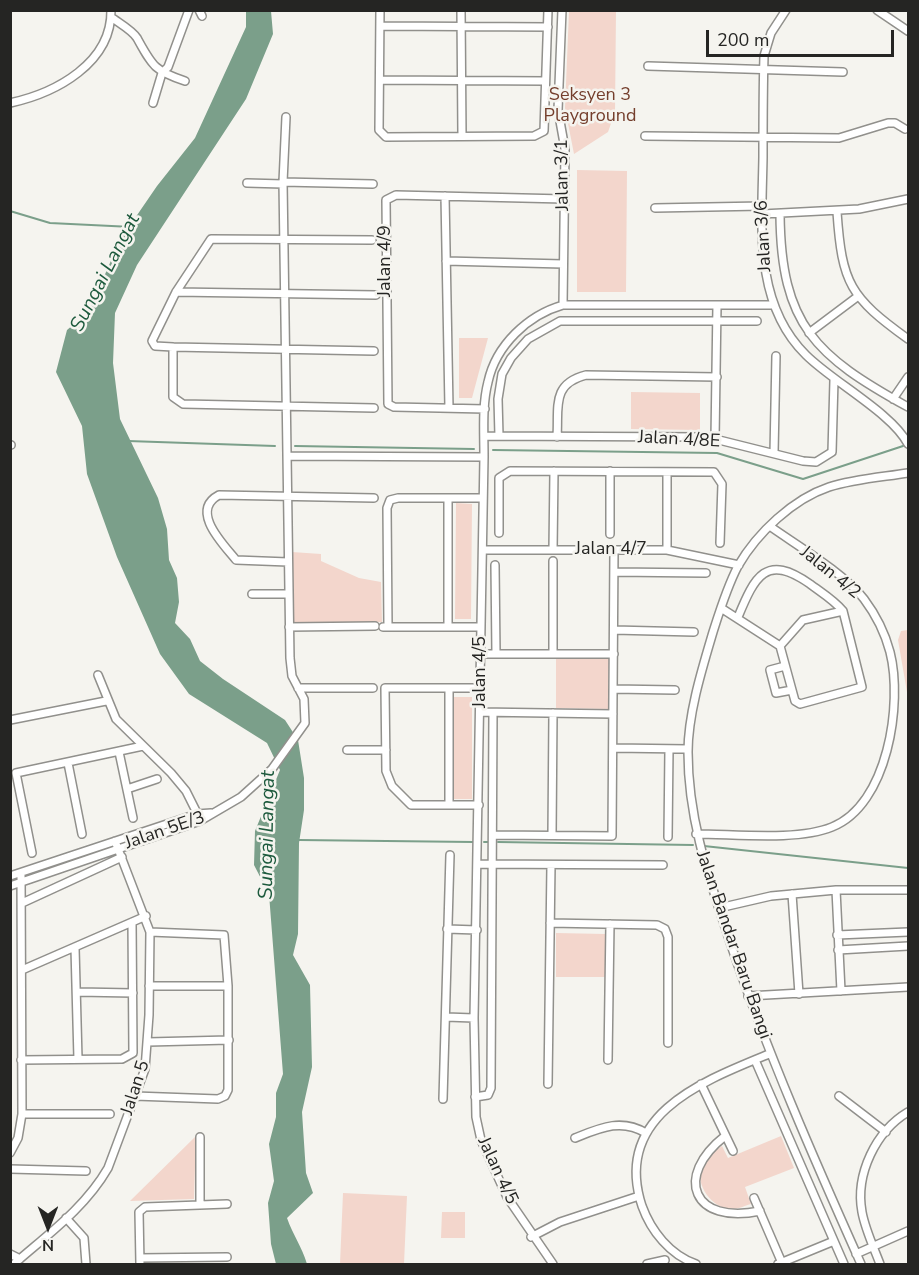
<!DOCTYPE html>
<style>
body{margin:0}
#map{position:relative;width:919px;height:1275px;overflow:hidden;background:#f5f4ef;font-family:"Nunito Sans",sans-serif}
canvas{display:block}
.frame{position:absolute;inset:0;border:12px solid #252523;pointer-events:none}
.north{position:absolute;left:18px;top:1197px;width:60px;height:60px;-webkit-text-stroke:4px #f5f4ef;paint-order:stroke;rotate:180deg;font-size:16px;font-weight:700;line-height:24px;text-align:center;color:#252523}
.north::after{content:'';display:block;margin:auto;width:21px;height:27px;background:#252523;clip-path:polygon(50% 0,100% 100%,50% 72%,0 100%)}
.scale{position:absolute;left:706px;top:30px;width:188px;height:27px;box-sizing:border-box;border:3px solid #252523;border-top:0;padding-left:8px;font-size:18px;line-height:21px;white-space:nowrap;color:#252523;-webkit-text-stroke:4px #f5f4ef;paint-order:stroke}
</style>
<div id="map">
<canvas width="919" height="1275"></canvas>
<div class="frame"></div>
<div class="north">N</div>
<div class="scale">200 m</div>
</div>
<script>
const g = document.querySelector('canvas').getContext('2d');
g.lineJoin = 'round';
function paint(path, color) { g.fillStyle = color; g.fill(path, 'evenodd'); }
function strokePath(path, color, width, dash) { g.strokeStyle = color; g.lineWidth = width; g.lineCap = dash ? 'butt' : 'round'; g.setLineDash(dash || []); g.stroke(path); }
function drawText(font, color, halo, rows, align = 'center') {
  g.font = font + ' "Nunito Sans",sans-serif'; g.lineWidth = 5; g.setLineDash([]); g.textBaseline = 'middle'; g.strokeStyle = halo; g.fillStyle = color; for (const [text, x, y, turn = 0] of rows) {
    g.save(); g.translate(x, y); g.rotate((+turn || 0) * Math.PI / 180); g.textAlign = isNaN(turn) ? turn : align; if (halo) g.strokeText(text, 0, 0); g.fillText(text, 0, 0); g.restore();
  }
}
const green = new Path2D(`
 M569,11H616L615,112L608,132L574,154L565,108Z
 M577,170L627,171L626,292H577Z
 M459,338H488L472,398H459Z
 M631,392L700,393V430L631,429Z
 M456,503L472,504L471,619H455Z
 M292,552L321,554V561L359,578L381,582L382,622H294Z
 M908,630V698L898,640L901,631Z
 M556,656L609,657L608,709L556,708Z
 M454,697H472V799H454Z
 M556,933L606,934L605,977H556Z
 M196,1136L194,1199L130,1201Z
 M781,1136L794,1168L745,1187L751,1204C746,1205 739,1209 733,1209C713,1210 694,1185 702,1166C706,1157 714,1152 722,1146L728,1158Z
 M343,1193L407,1196L404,1264H340Z
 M442,1212H465V1238H441Z`);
const water = new Path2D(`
 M246,11H271L273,34L246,99L137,265L115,313L113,363L120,419L158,498L167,529L169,560L177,578L179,602L175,623L190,639L200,661L223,679L285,720L298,740L304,778V810L299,843L298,934L293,955L310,985L312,1067L302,1112L306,1173L313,1193L287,1218C293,1235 302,1247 307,1264H276L271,1244L268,1203L274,1181L269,1144L276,1117V1093L283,1074L269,894L254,865L255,831L280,770L267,743L189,694L160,654L117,557L87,474L82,426L56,372L67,330L89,311L120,240L157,186L195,138L246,27Z`);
const stream = new Path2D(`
 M10,211L50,223L132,227
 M128,441L275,446
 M295,446L474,449
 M493,450L717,453L803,479L903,446
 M299,840L473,842
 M484,842H488
 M498,842L693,845
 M704,846L908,868`);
const minor = new Path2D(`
 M199,10L202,16
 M380,10L379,130L386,137L534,136L544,131L548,10
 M461,10L462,136
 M562,10L558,110L565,149L563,305
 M786,10L771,33L764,56C763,90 763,123 763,157C762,224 753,303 806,355C833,382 892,413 908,444
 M877,10L908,31
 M111,17C119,23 132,30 137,38C152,65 154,71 185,81
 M380,26L548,27
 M648,66L843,72
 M380,80L545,81
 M10,103C56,93 112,63 111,10
 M153,103L162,73L168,67L189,10
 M645,136L839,138L888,123H895L905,129
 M283,182L373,184
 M247,183L283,184
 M445,196L449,408
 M655,208L762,206
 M837,212C842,284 850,297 908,339
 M762,214L859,209L908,199
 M780,214C781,326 816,356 908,407
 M446,261L563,264
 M176,292L376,295
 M809,333L857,297
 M173,347L155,346L152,341L176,292L211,239L372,240
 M893,399L908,377
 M374,408L183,404L173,397V347L374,351
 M485,409L394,407L388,404L386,200L396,195L564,199
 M484,436L707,437L803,461L816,462L832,452L834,380
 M499,436L498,399L502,374L511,358L528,339L560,321H757
 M557,437C559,407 551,384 586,375L717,377
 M715,439L717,305
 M10,445H11
 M774,453L776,356
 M287,456L484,457
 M610,471V534
 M448,498V627
 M499,533V478L510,471L714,472L722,484L720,543
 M483,550H667L739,565
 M553,550L554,471
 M667,550V472
 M288,562L236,560C224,545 189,511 219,495L374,498
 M495,565L496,654
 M614,572L706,573
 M252,594H289
 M721,608L780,646L795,701L800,704L862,687L843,611C834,600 822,593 810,584C766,553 755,576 738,617
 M289,627L375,626
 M383,627H481
 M388,627L387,508L390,500L398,498H483
 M614,630L694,632
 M780,646L803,620L843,611
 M553,653V561
 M481,654H614
 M785,666L770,670L776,693L792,690
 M98,675L116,719L171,773L186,791L199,817
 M298,688H373
 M613,689L675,690
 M480,712L613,714
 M10,720L106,701
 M613,748L688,749
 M347,750H386
 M119,752L133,818
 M68,763L82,834
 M127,789L157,779
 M449,805V689
 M479,805H411L392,786L386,771L385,688H481
 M696,834C735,834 798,841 832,827C888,805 903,703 890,652C885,633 876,615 864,599C845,574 798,546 771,527
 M493,835L612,836L614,550
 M552,835L553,713
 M668,837L669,749
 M32,853L16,773L143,746
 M478,864L663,865
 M10,876L197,814L211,813
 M10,886L200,821L241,797L272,769L305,723L304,699L292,676L290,658L283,182L286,117
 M792,894L799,994
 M22,903L122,857
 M719,908L771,896L836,890
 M550,923L657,925L665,929L668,937V1043
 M447,929L477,930
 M837,935L908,932
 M75,948L78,1059
 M838,950L908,946
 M22,970L146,916
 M149,986H228
 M841,991L836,890H908
 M78,992L133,993
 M748,996L908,987
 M446,1017L474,1018
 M148,1042L229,1040
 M21,1060L122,1059L133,1053L132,922
 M608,1060L610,924
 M755,1060L844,1264
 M548,1084L551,865
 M701,1084L733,1151
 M135,1096L218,1099L225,1096L228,1090V986L224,935L150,932
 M839,1096L886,1132
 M475,1097L488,1095L491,1088L493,713
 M443,1099L450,855
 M22,1114H110
 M725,1136C673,1177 693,1225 760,1211
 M575,1138C600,1128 621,1118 646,1133
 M10,1153L18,1138L22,1114L21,874
 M10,1169L86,1171
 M754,1198L782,1263
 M200,1205V1137
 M66,1218L84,1238L86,1264
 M531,1237L560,1222L639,1196
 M10,1254L20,1259
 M856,1254L908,1231
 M140,1258L227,1257
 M14,1264C47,1235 85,1208 108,1168L145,1069L149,1015L150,932L115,841
 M140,1264L139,1212L145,1207L227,1204
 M553,1264L507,1197L481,1140L476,1117L474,1018L484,457C484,432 482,405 488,382C496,345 528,315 563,305H774
 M647,1264L665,1260
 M696,1264C670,1255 651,1231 642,1206C612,1115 703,1081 769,1054
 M778,1264L834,1241
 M861,1264C814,1159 768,1054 731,945C710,881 688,821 688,752C688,714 702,669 713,632C720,610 727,587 738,566C757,533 793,499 829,487C854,479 883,477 908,473
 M880,1264C874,1248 865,1229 862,1212C855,1174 876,1131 908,1112`);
const parkNames = [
 ["Seksyen 3",590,96],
 ["Playground",590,117]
];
const streetNames = [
 ["Jalan 3/1",563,175,-91],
 ["Jalan 3/6",764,236,-93],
 ["Jalan 4/9",386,261,-90],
 ["Jalan 4/8E",679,440,3],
 ["Jalan 4/7",611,550],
 ["Jalan 4/2",830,573,39],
 ["Jalan 4/5",481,672,-90],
 ["Jalan 5E/3",165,831,-19],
 ["Jalan Bandar Baru Bangi",733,945,71],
 ["Jalan 5",136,1088,-72],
 ["Jalan 4/5",497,1171,65]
];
const waterNames = [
 ["Sungai Langat",106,273,-63],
 ["Sungai Langat",268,835,-89]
];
paint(green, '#f3d6cc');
paint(water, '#7b9f8a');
strokePath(stream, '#7b9f8a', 2);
strokePath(minor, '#91908c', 10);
strokePath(minor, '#fff', 7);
drawText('18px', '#743e2c', '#f5f4ef', parkNames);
drawText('18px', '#252523', '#f5f4ef', streetNames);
drawText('italic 20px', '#1d5a3d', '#f5f4ef', waterNames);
</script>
